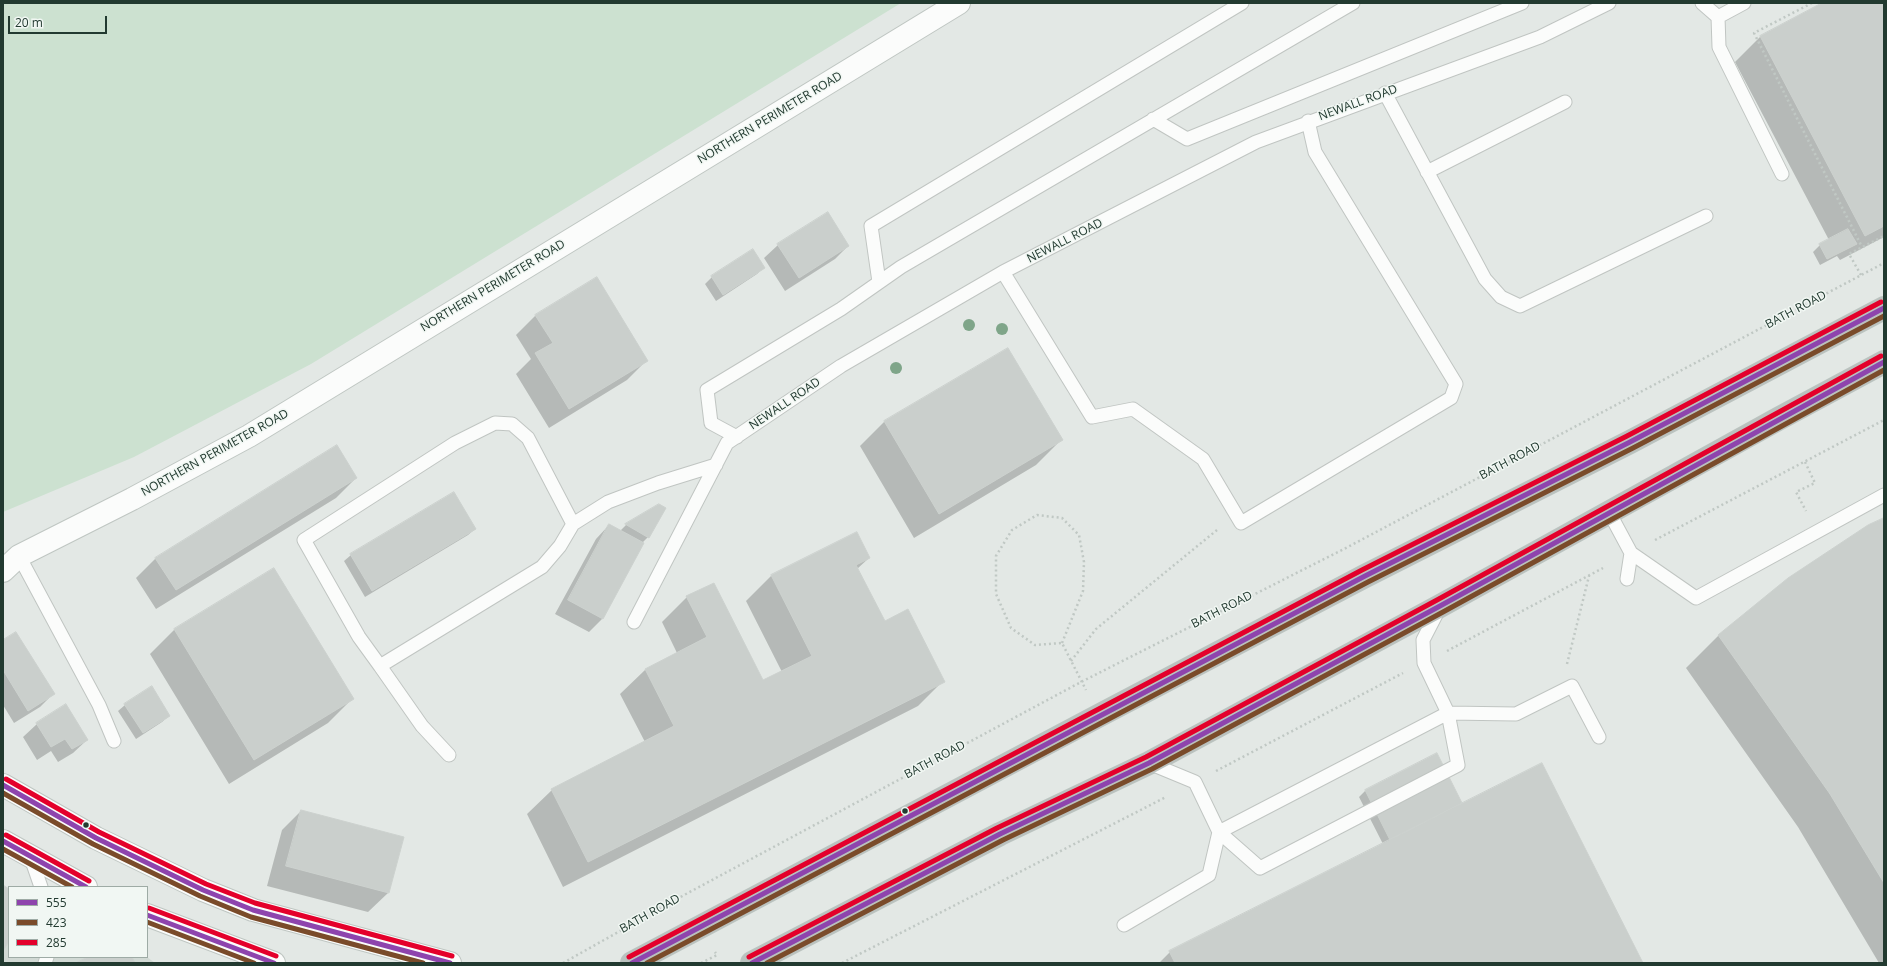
<!DOCTYPE html>
<style>
body{margin:0}
#map{position:relative;width:1887px;height:966px;overflow:hidden;background:#e3e8e5;font-family:"Open Sans",sans-serif}
canvas{display:block}
.frame{position:absolute;inset:0;border:4px solid #223a30;pointer-events:none}
.legend{position:absolute;left:8px;top:886px;width:140px;height:72px;box-sizing:border-box;background:#f1f7f3;border:1px solid #9eaba5;margin:0;padding:5px 7px;list-style:none;font-size:12px;color:#223a30}
.legend li{display:flex;align-items:center;gap:8px;height:20px}
.legend b{width:20px;border:1px solid #9eaba5}
.scale{position:absolute;left:8px;top:16px;width:99px;height:18px;box-sizing:border-box;border:2px solid #223a30;border-top:0;padding-left:5px;font-size:12px;line-height:14px;white-space:nowrap;color:#223a30;-webkit-text-stroke:3px #f1f7f3;paint-order:stroke}
</style>
<div id="map">
<canvas width="1887" height="966"></canvas>
<div class="frame"></div>
<ul class="legend">
<li><b style="height:5px;background:#8e44ad"></b>555</li>
<li><b style="height:5px;background:#7a4b2a"></b>423</li>
<li><b style="height:5px;background:#e4002b"></b>285</li>
</ul>
<div class="scale">20 m</div>
</div>
<script>
const g = document.querySelector('canvas').getContext('2d');
g.lineJoin = 'round';
function paint(path, color) { g.fillStyle = color; g.fill(path, 'evenodd'); }
function strokePath(path, color, width, dash) { g.strokeStyle = color; g.lineWidth = width; g.lineCap = dash ? 'butt' : 'round'; g.setLineDash(dash || []); g.stroke(path); }
function drawText(font, color, halo, rows, align = 'center') {
  g.font = font + ' "Open Sans",sans-serif'; g.lineWidth = 3; g.setLineDash([]); g.textBaseline = 'middle'; g.strokeStyle = halo; g.fillStyle = color; for (const [text, x, y, turn = 0] of rows) {
    g.save(); g.translate(x, y); g.rotate((+turn || 0) * Math.PI / 180); g.textAlign = isNaN(turn) ? turn : align; if (halo) g.strokeText(text, 0, 0); g.fillText(text, 0, 0); g.restore();
  }
}
const built = new Path2D(`
 M3,885L9,889V957H147L155,963H3Z`);
const green = new Path2D(`
 M3,3H901L311,364L134,457L3,512Z`);
const shadow = new Path2D(`
 M1825,3H1884V237L1840,260L1837,256L1820,265L1813,252L1820,245L1829,240L1735,62L1760,37Z
 M778,245L848,246L835,259L785,291L764,258Z
 M764,267L757,274L716,301L705,284L712,277Z
 M536,315L647,360L627,380L549,428L516,374L531,359L516,335Z
 M885,421L1061,440L1036,465L914,538L860,446Z
 M356,478L336,498L156,609L136,578L156,558Z
 M659,505L648,537L642,543L602,619L589,632L555,614L596,539L609,525L620,531L626,525Z
 M1884,519V963H1879L1798,827L1686,668L1719,635Z
 M475,529L468,535L365,597L344,561L351,555Z
 M856,533L869,558L857,569L884,622L943,681L918,706L563,887L527,814L552,790L645,742L620,694L645,670L677,653L662,622L687,597L762,681L782,672L746,601L771,576Z
 M175,629L353,698L328,723L229,784L150,654Z
 M3,641L53,694L40,707L14,723L3,705Z
 M125,705L169,716L162,722L136,739L118,711Z
 M37,724L87,740L73,753L58,762L51,751L37,760L23,737Z
 M1436,755L1461,803L1458,806L1642,963H1159L1170,952L1383,844L1359,797L1365,791Z
 M301,811L388,893L368,912L267,886L282,830Z`);
const building = new Path2D(`
 M1822,3H1884V226L1865,236L1760,36Z
 M828,212L849,246L799,278L777,244Z
 M1848,229L1857,244L1827,259L1819,244Z
 M753,249L765,268L723,295L711,276Z
 M597,277L648,361L569,409L535,353L553,343L535,315Z
 M1008,348L1063,440L939,514L884,421Z
 M337,445L357,478L176,590L155,558Z
 M454,492L476,529L372,591L350,554Z
 M659,504L666,508L649,538L625,524Z
 M1884,518V883L1830,794L1718,635L1788,578L1868,525Z
 M609,524L644,543L603,619L568,600Z
 M857,532L870,558L856,565L885,621L908,609L945,682L588,862L551,789L674,726L645,669L707,637L686,596L714,583L763,680L812,656L771,575Z
 M274,568L354,699L254,760L174,629Z
 M16,632L55,694L28,711L3,670V640Z
 M152,686L170,716L143,733L124,704Z
 M66,704L88,740L72,749L65,739L51,747L36,723Z
 M1437,753L1462,803L1390,840L1365,790Z
 M1542,763L1643,963H1175L1169,951Z
 M301,810L404,837L389,893L286,866Z
 M3,885L9,889V941L3,951Z
 M88,957H132L135,963H76Z`);
const path = new Path2D(`
 M1812,3L1754,33L1862,247
 M1861,275L1849,254L1884,236
 M1805,462L1815,483L1796,492L1806,511
 M1655,540L1884,420
 M1062,643L1083,591L1084,562L1079,535L1062,518L1037,515L1012,530L996,556V594L1011,628L1035,645L1062,643L1086,690
 M1447,651L1603,568
 M1071,661L1096,629L1217,530
 M1567,664L1589,576
 M1216,771L1403,673
 M563,963L686,894L1081,682L1344,549L1884,263
 M701,963L717,955L715,952
 M842,963L1166,797`);
const lane = new Path2D(`
 M1702,3L1718,17L1744,3
 M1718,17L1719,47L1782,174
 M1385,93L1485,279L1501,297L1520,306L1706,216
 M1153,119L1187,139L1522,3
 M1427,172L1565,102
 M1003,272L1092,417L1133,409L1203,459L1241,523L1451,398L1456,384L1315,152L1308,121
 M879,282L871,226L1242,3
 M737,437L711,423L707,390L841,309L901,267L1353,3
 M1609,512L1631,553L1627,579
 M1631,553L1696,598L1884,495
 M19,556L99,705L114,741
 M634,622L727,443L841,366L1003,272L1256,142L1540,37L1609,3
 M380,666L359,637L304,540L455,443L495,423L512,424L528,438L573,524
 M449,755L422,726L380,666L542,567L560,546L573,524L608,502L658,483L716,465
 M1149,763L1195,782L1219,832L1260,868L1458,765L1448,713L1424,663L1423,640L1440,607
 M31,858L41,887
 M1124,925L1209,875L1219,832L1448,713L1516,714L1572,686L1599,737
 M45,963L47,957`);
const secondary = new Path2D(`
 M3,571L19,556L132,499L249,436L959,3
 M3,785L96,838L203,890L253,910L450,963
 M3,841L86,887
 M147,915L274,963`);
const highway = new Path2D(`
 M632,963L1102,714L1365,576L1630,442L1884,308
 M752,963L1000,834L1149,763L1440,606L1778,419L1884,362`);
const bus1 = new Path2D(`
 M3,785L96,838L203,890L253,910L450,963
 M3,841L86,887
 M147,915L274,963
 M632,963L1365,576L1630,442L1884,308
 M752,963L1000,834L1149,763L1440,606L1884,362`);
const bus2 = new Path2D(`
 M3,793L93,844L200,896L251,917L423,963
 M3,849L72,887
 M147,922L254,963
 M647,963L1368,582L1633,448L1884,316
 M767,963L1003,840L1152,769L1443,612L1884,370`);
const bus3 = new Path2D(`
 M6,779L99,832L206,884L255,903L452,956
 M6,835L89,881
 M149,908L276,956
 M629,957L1362,570L1627,436L1881,302
 M749,957L997,828L1146,757L1437,600L1881,356`);
const trees = [
 [969,325],
 [1002,329],
 [896,368]
];
const markers = [
 [905,811,3.5,"#223a30"],
 [86,825,3.5,"#223a30"]
];
const streetNames = [
 ["NEWALL ROAD",1358,103,-20],
 ["NORTHERN PERIMETER ROAD",770,118,-31],
 ["NEWALL ROAD",1065,241,-27],
 ["NORTHERN PERIMETER ROAD",493,286,-31],
 ["BATH ROAD",1796,310,-28],
 ["NEWALL ROAD",785,404,-34],
 ["NORTHERN PERIMETER ROAD",215,453,-29],
 ["BATH ROAD",1510,461,-28],
 ["BATH ROAD",1222,610,-27],
 ["BATH ROAD",935,760,-28],
 ["BATH ROAD",650,914,-29]
];
paint(built, '#d1d9d4');
paint(green, '#cce1d0');
paint(shadow, '#0003');
paint(building, '#cacfcc');
strokePath(building, '#ccd1ce', 1);
strokePath(lane, '#c0c5c2', 15);
strokePath(secondary, '#bfc6c2', 24);
strokePath(highway, '#bcc4c0', 24);
strokePath(path, '#c0c8c4', 2.5, [2, 3]);
strokePath(lane, '#fbfcfb', 13);
strokePath(secondary, '#fbfcfb', 22);
strokePath(highway, '#bac1be', 22);
strokePath(bus1, '#8e44ad', 5);
strokePath(bus2, '#7a4b2a', 5);
strokePath(bus3, '#e4002b', 5);
g.fillStyle = '#7fa589';
for (const [x, y] of trees) { g.beginPath(); g.arc(x, y, 6, 0, 2 * Math.PI); g.fill(); }
for (const [x, y, r, color] of markers) { const dot = new Path2D(); dot.arc(x, y, r, 0, 2 * Math.PI); g.fillStyle = color; g.fill(dot); strokePath(dot, '#f1f7f3', 1.5); }
drawText('12px', '#223a30', '#f1f7f3', streetNames);
</script>
